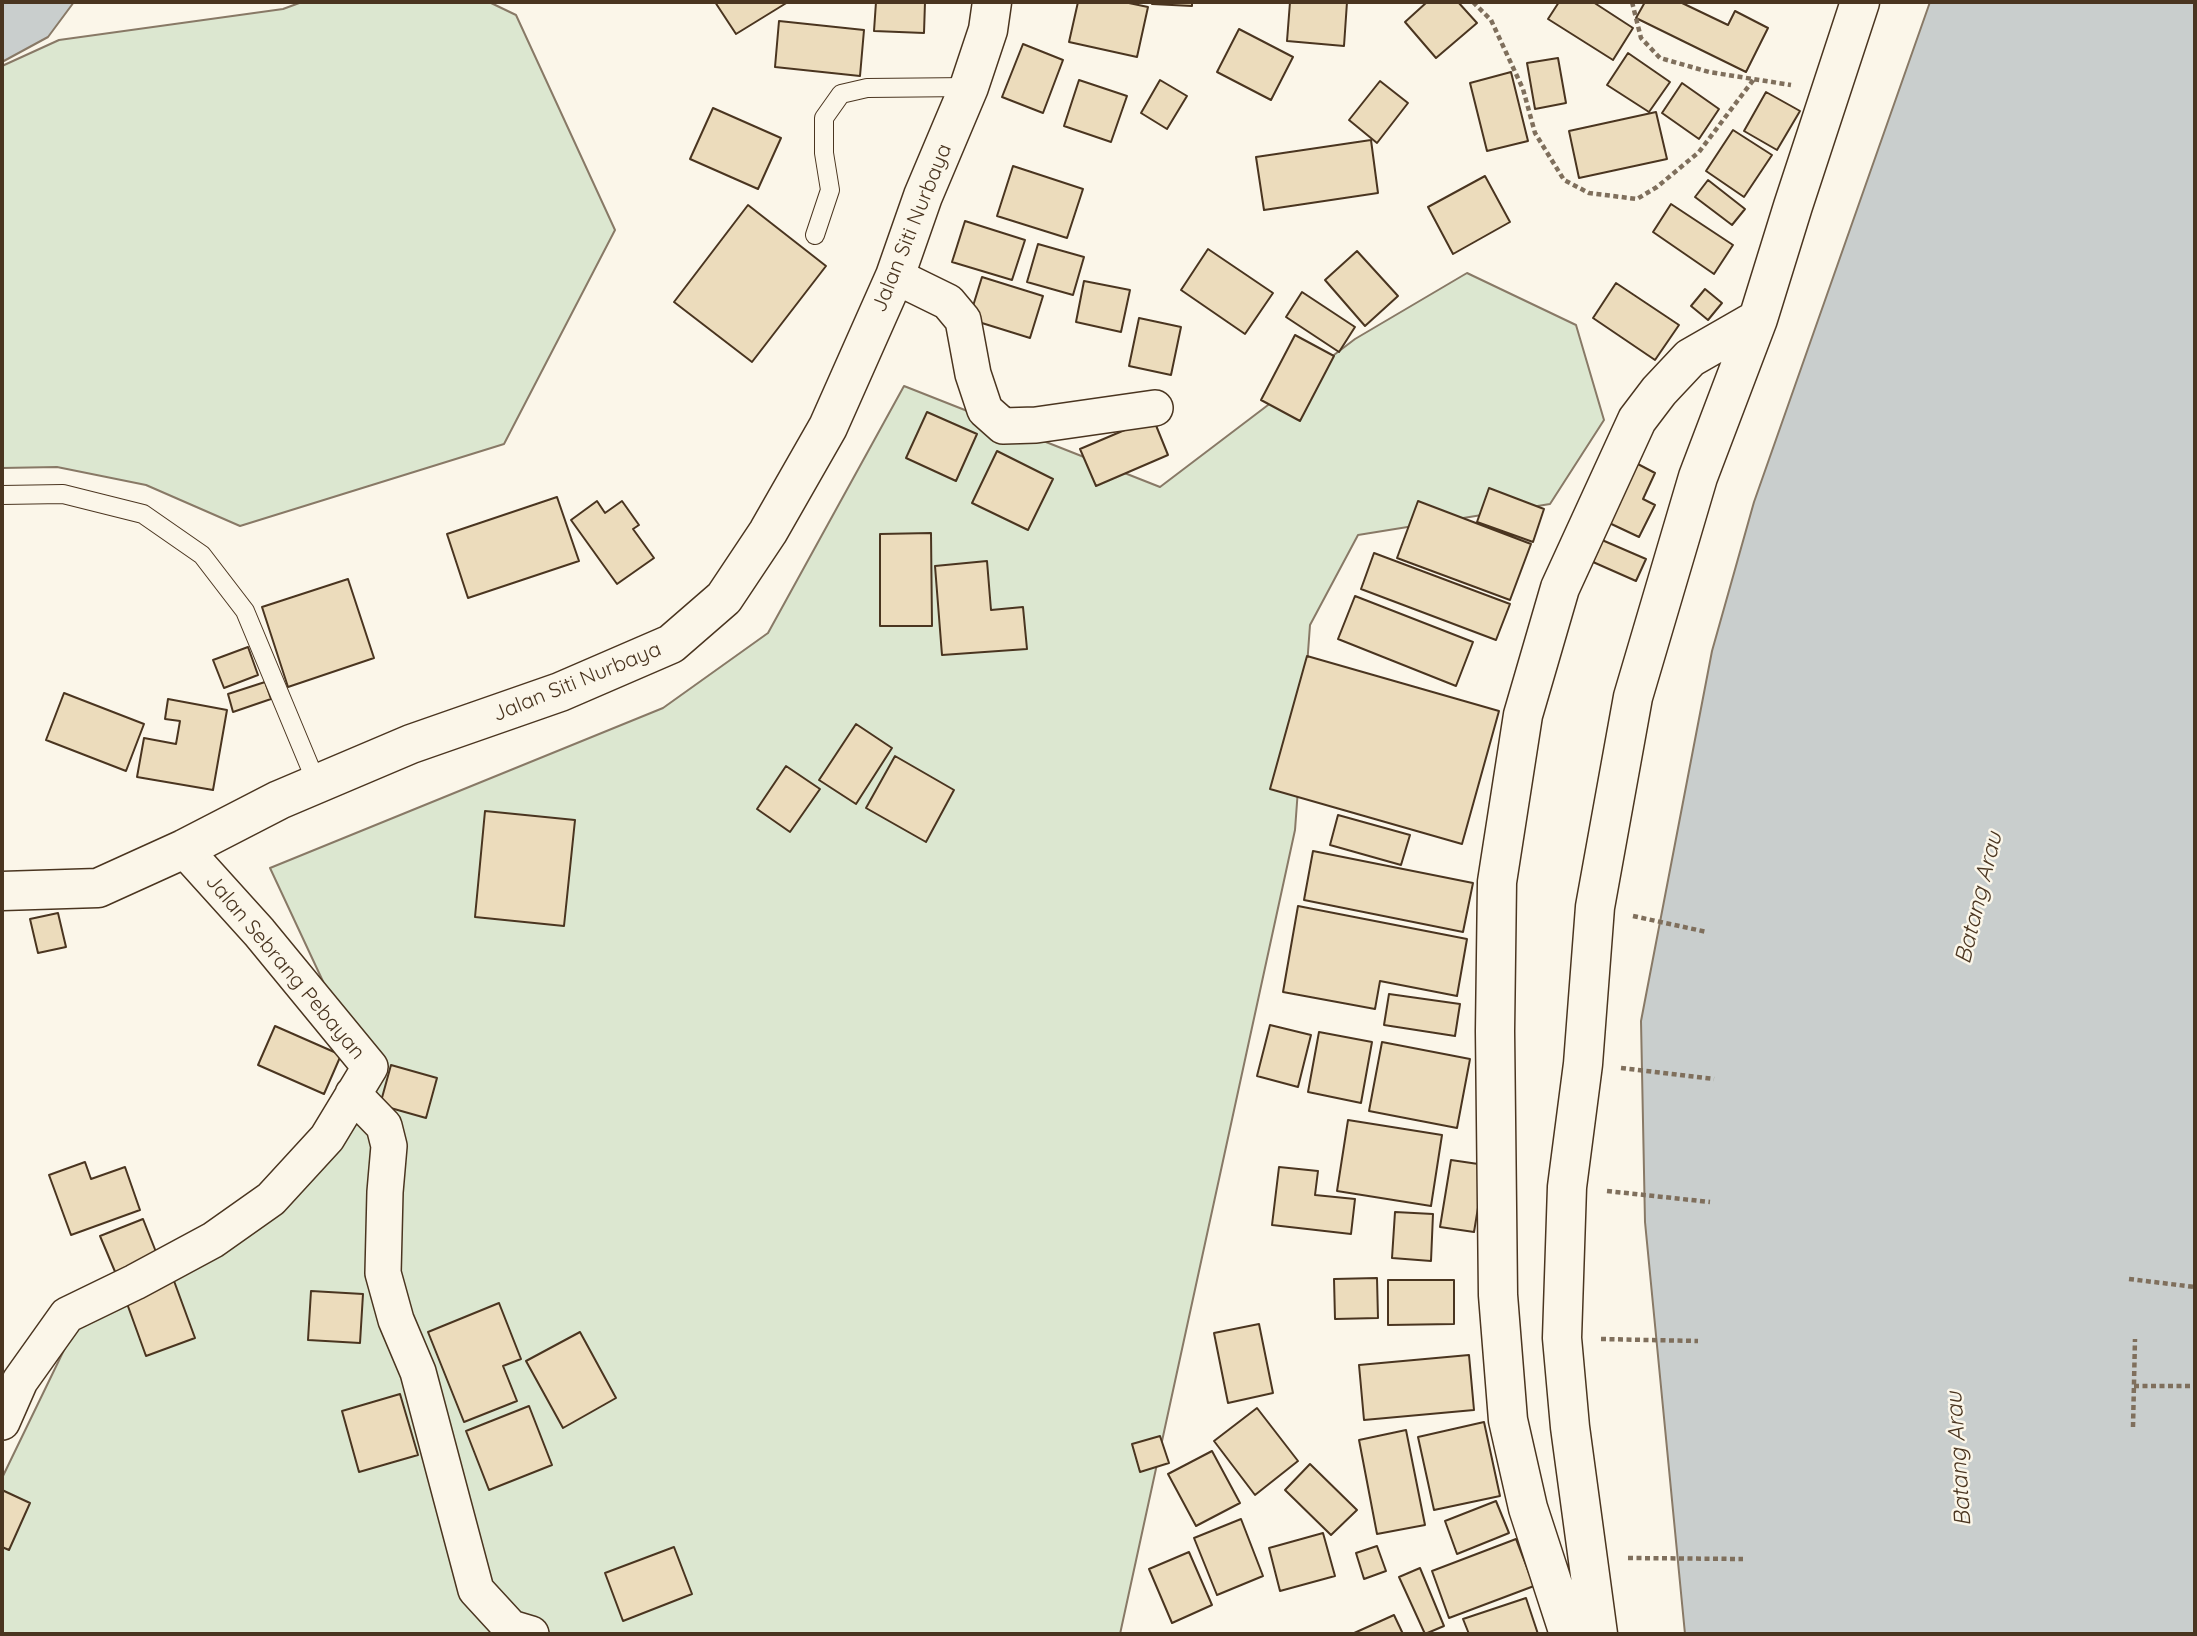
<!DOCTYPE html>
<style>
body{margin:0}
#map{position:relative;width:2197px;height:1636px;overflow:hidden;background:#fbf6e9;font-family:Quicksand,sans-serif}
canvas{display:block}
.frame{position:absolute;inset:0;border:4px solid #4a3520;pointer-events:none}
</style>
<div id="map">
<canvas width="2197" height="1636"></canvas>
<div class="frame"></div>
</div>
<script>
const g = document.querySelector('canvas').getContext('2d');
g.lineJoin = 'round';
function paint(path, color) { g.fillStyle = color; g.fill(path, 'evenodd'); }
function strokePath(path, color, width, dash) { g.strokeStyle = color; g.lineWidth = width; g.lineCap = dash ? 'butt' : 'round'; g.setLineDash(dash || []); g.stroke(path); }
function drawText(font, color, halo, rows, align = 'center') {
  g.font = font + ' Quicksand,sans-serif'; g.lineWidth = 5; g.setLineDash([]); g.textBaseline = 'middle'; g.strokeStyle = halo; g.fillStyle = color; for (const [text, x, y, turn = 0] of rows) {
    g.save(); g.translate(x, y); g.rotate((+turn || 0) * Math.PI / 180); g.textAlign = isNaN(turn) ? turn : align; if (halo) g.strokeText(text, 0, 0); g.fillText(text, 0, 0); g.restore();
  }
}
const green = new Path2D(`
 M302,2H489L516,15L615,230L504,444L240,526L146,485L57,467L2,468V66L59,40L283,9Z
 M1467,273L1576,325L1604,420L1550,504L1358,535L1310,625L1295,830L1120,1634H2V1478L79,1319L281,1209L370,1082L270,868L663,708L768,633L904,386L1160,487L1355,339Z`);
const water = new Path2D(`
 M2,2H74L48,37L2,62Z
 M1930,2H2195V1634H1685L1645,1222L1641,1021L1712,651L1754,502Z`);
const building = new Path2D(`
 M715,2H788L736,34Z
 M876,2H925L924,33L874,31Z
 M1078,2H1124L1148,7L1137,57L1069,42Z
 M1152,2H1192V6L1152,4Z
 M1290,2H1347L1344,46L1287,41Z
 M1427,2H1458L1477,23L1436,58L1405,22Z
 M1559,2H1593L1633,28L1613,60L1548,19Z
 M1645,2H1680L1728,25L1735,11L1768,28L1746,72L1636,18Z
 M779,21L864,30L860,76L775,67Z
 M1239,29L1293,57L1271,100L1217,72Z
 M1023,44L1063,60L1043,113L1002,97Z
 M1628,53L1670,82L1649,112L1607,85Z
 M1558,58L1566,103L1535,109L1527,63Z
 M1511,72L1528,141L1487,151L1470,83Z
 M1079,80L1127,96L1111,142L1064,126Z
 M1160,80L1187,96L1167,129L1141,113Z
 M1380,81L1408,103L1377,143L1349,120Z
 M1682,83L1719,109L1699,139L1662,113Z
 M1766,92L1800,111L1777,150L1744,131Z
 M713,108L781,138L758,189L690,159Z
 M1656,112L1667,159L1579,178L1569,131Z
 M1733,130L1772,155L1744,197L1706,171Z
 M1371,140L1378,193L1264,210L1256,157Z
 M1013,166L1083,189L1067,238L997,216Z
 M1485,176L1510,222L1453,254L1428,207Z
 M1708,180L1745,209L1732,225L1695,197Z
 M1671,204L1733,245L1714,274L1653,232Z
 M748,205L826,266L752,362L674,302Z
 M965,221L1025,240L1012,280L952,262Z
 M1038,244L1084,257L1073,295L1027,282Z
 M1208,249L1273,293L1245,334L1181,290Z
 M1357,251L1398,296L1365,326L1325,280Z
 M982,277L1043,296L1030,338L969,319Z
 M1084,281L1130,290L1121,332L1076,322Z
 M1616,283L1679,325L1655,360L1593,318Z
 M1705,289L1722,303L1708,320L1691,306Z
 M1302,292L1355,327L1339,352L1286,317Z
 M1139,318L1181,327L1171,375L1129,366Z
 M1295,335L1334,356L1300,421L1261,400Z
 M927,412L977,434L956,481L906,458Z
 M1153,418L1168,455L1096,486L1080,449Z
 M997,451L1053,479L1028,530L972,503Z
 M1634,462L1655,473L1643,499L1655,505L1639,537L1605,521Z
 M1489,488L1544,509L1533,542L1477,522Z
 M557,497L579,561L468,598L447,534Z
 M597,501L605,513L622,501L639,525L633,529L654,558L617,584L571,520Z
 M1418,501L1531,544L1510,600L1397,558Z
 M931,533L932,626H880V534Z
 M1602,540L1646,559L1636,581L1593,562Z
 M1374,553L1510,604L1496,640L1361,589Z
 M987,561L991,610L1023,607L1027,649L942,655L935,566Z
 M348,579L374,658L288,687L262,607Z
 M1355,596L1473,642L1456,686L1338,639Z
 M248,647L258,675L224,688L213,660Z
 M1307,656L1499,711L1462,844L1270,789Z
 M265,682L271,699L233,712L228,694Z
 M64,693L144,724L126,771L46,740Z
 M168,699L227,710L213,790L137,777L144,738L176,744L180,721L165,719Z
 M856,724L892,748L856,804L819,780Z
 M895,756L954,790L926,842L866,808Z
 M786,766L820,789L790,832L757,809Z
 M485,811L575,820L564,926L475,917Z
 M1338,815L1410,835L1401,865L1330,845Z
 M1313,851L1473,883L1463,932L1304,900Z
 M1298,906L1467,939L1457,996L1380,981L1375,1009L1283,992Z
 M58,913L66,947L38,953L30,919Z
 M1389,994L1460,1004L1455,1036L1384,1025Z
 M1270,1025L1311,1035L1298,1087L1257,1076Z
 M275,1026L341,1055L324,1094L258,1065Z
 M1319,1032L1372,1042L1361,1103L1308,1092Z
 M1382,1042L1470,1059L1457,1128L1369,1111Z
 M391,1065L437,1078L426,1118L380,1105Z
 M1348,1120L1442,1135L1431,1206L1337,1191Z
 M1451,1160L1485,1165L1474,1232L1440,1227Z
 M85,1162L91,1179L125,1167L140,1210L71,1235L49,1175Z
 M1279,1167L1318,1171L1315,1195L1355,1199L1351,1234L1272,1225Z
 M1395,1212L1433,1214L1431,1261L1392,1258Z
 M143,1219L158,1257L116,1274L100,1236Z
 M1377,1278L1378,1318L1335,1319L1334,1279Z
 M1388,1280H1454V1324L1388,1325Z
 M174,1281L195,1338L146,1356L125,1298Z
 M311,1291L363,1294L360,1343L308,1340Z
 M499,1303L521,1359L503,1366L517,1401L464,1422L428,1332Z
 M1259,1324L1273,1393L1228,1403L1214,1333Z
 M580,1332L616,1398L563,1428L526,1361Z
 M1469,1355L1474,1410L1364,1420L1359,1365Z
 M400,1394L418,1455L359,1472L342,1411Z
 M529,1406L552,1465L489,1490L466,1431Z
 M1257,1408L1298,1461L1255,1495L1214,1441Z
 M1484,1422L1500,1496L1434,1510L1418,1437Z
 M1406,1430L1425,1525L1377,1534L1359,1440Z
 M1160,1436L1169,1463L1140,1472L1132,1444Z
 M1212,1451L1240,1503L1196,1526L1168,1474Z
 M1310,1464L1357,1510L1331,1535L1285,1490Z
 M2,1490L30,1503L9,1550L2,1547Z
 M1496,1501L1509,1533L1457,1554L1445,1521Z
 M1241,1519L1263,1576L1217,1595L1194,1538Z
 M1323,1533L1335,1576L1280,1591L1269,1548Z
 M1516,1539L1534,1586L1449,1618L1432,1571Z
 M1377,1546L1386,1571L1364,1579L1356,1553Z
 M674,1547L692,1594L623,1621L605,1573Z
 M1189,1552L1212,1605L1172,1623L1149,1569Z
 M1420,1568L1444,1626L1425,1634L1399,1577Z
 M1526,1598L1538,1634H1469L1463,1619Z
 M1394,1615L1403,1634H1352Z`);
const path = new Path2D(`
 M1473,2L1491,20L1523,89L1535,133L1564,180L1589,193L1637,199L1657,187L1699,152L1754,79
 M1632,2L1641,38L1660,58L1709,72L1791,85
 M1633,916L1707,932
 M1621,1068L1714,1079
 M1607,1191L1710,1202
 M2129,1279L2195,1287
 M1601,1339L1698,1341
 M2134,1386H2195
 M2133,1427L2135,1339
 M1628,1558L1743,1559`);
const service = new Path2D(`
 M815,235L830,190L824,153V118L841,94L867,88L969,87
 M2,495L63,494L143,514L202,555L245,611L317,784`);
const minor = new Path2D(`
 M895,276L948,302L963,320L973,374L985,410L1003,426L1036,425L1155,408
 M353,1094L384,1126L389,1146L385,1192L383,1273L396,1320L418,1372L476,1590L511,1628L531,1634
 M2,1422L20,1381L67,1315L135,1282L213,1240L271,1199L327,1138L370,1067L259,932L184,849`);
const tertiary = new Path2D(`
 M2,891L98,888L184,849L279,800L411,744L560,692L671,644L724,598L768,532L828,427L895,276L923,196L969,87L988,30L992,2
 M1569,1634L1528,1508L1508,1420L1498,1295L1495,1031L1497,882L1523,715L1560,588L1637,420L1659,391L1690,358L1758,319
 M1598,1634L1570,1427L1562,1338L1567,1187L1583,1064L1595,907L1633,697L1698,477L1758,319L1793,206L1860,2`);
const streetNames = [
 ["Jalan Siti Nurbaya",912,228,-68],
 ["Jalan Siti Nurbaya",577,682,-22],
 ["Jalan Sebrang Pebayan",285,967,50]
];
const waterNames = [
 ["Batang Arau",1979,898,-76],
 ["Batang Arau",1959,1459,-94]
];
paint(green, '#dce7d0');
strokePath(green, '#887966', 2);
paint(water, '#c9cecd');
strokePath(water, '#887966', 2);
paint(building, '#ecdcbc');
strokePath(building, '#4a3520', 2);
strokePath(service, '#4a3520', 20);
strokePath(minor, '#4a3520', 38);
strokePath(tertiary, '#4a3520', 41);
strokePath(path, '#7f6f5c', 4.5, [5, 3.5]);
strokePath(service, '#fbf6e9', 18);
strokePath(minor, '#fbf6e9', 35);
strokePath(tertiary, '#fbf6e9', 38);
drawText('21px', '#4a3520', '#fbf6e9', streetNames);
drawText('italic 23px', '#4a3520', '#fbf6e9', waterNames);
</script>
